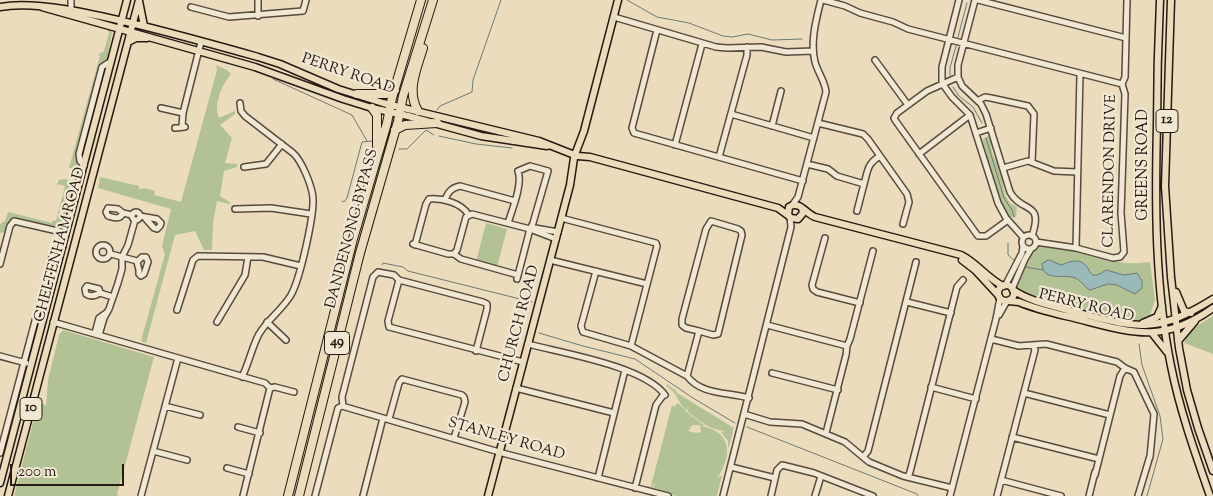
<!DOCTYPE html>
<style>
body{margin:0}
#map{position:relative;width:1213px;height:496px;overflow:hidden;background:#eadcbd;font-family:"Sorts Mill Goudy",serif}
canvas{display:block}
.scale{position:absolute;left:10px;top:464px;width:114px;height:22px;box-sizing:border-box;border:2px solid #261a13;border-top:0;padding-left:6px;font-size:15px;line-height:18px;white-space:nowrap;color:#261a13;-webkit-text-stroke:4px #f1e8d4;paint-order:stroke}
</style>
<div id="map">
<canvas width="1213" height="496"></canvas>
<div class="scale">200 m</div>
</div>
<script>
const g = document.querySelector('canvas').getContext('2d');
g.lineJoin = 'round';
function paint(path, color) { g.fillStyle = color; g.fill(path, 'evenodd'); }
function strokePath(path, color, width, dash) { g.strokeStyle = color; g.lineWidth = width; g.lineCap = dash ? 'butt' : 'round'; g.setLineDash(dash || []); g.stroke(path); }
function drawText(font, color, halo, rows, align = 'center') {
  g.font = font + ' "Sorts Mill Goudy",serif'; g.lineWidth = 4.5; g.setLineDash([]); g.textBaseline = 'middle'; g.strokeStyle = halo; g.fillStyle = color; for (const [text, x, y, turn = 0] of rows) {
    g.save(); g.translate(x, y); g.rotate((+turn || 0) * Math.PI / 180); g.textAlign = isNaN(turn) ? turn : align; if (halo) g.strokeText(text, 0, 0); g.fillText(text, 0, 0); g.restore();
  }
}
const green = new Path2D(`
 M106,27L110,28L112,33L107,58L101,66L77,165L75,168H69L100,56L98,55L104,51L109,33Z
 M216,65L227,70L231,74C222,85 213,104 219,118L235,111V114L220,125L232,138L225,163L237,164V167L224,171L220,196L231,203L229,204L217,201L213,223L212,250H204L195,231L175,235L146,343L141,341L165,254L162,246L171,209L98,188L100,177L139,186V189H142L144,188L155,191L154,195L181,202L217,70Z
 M988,136L991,141L992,153L1000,169L1005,195L1010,203L1017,207L1016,217H1009C997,200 993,179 987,159C987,151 983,146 983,139Z
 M64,179L69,180C70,194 70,216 60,226L54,227L15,218L10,220L5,232L0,233V224L5,221L8,212L52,223L53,220L56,221L65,186L58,184L57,187V184L59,180Z
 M486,223L507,229L497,267L476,262Z
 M1042,246C1050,247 1058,247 1066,248C1097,256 1117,267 1150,262L1155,300L1150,315L1141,320H1121L1036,299L1016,289L1015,287C1021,273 1025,249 1042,246Z
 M1213,316V354L1184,343L1189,331Z
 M63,330L154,357L117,495L120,496H14L37,407L40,402L46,406L48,380L59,335Z
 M667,384L676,391L677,393L734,428L732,431H733L729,447H728V441L721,432L725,431C710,430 698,420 688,412V409L686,410C676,400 678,393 666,386Z
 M678,403L689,414L705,426L694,425L682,429L692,426L688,431L696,433L701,432L700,426C732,430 733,456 717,478L722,475L717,496H676L647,488V486L654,487L656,482L653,486H651L672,405L674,407Z`);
const water = new Path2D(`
 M1049,260L1061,265C1067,263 1074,259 1081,262C1092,266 1087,284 1106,270L1124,275L1137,273L1142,281V288L1135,294L1117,285L1108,284L1090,290C1084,287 1081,280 1075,278C1064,273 1043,283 1042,264Z`);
const stream = new Path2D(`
 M627,0L657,17L689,23L723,36L732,37L748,34L772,40L802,39
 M958,37L967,3
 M950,75V68L956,46
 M273,79L352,115L367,141
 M953,87L959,96L973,107L982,123
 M437,110L440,106L472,92L473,80L501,0
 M439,136L476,144L512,148
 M986,138L1004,198L1012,210L1014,217
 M399,149H407L426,130L434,135
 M342,201L344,202L347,198L362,142L372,141
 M1008,243V255L1015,261
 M382,265L383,263L403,267L408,271L532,302
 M1025,267L1043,270
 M539,333L583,346L635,359L693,398L735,423
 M1139,344L1142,365L1160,416L1163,439L1147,496
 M747,427L917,494L918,496`);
const minor = new Path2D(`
 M823,0L845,6L860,13L893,22L908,29L1122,84
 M959,0L942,67V83L952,97L970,115L998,203L1006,218L1023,237
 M975,0L958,65V77L962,86L981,104L986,114L1010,192C1022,214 1044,200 1032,236
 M978,0L1126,38
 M191,7L229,17L303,11L306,0
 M71,9V0
 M258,16V0
 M614,17L716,47L727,48L761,47L786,52L813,51
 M657,30L632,128L634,133L803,181
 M875,60L908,105
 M958,77L927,91L897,113L894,118L895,120L978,236H986L1008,220
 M979,100L985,97L991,98L1028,106L1034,114L1032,162
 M240,103L241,111L245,116L293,153C302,161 312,186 313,198C314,217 300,279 291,295C282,310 268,319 259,334C252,347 249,363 242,377
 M161,108L183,113
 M731,114L814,138
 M818,123L863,134L868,139L907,194L909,202L903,224
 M182,126L183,113L201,42
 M772,126L781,91
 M175,128L185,127
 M976,133L991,128
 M675,145L702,44
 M919,154L970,115
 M719,157L747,55V47
 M807,164L828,169L837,176L864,184L857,211
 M84,166L80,161L79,154L102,67L111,61
 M244,167L266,164L282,144
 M1003,168L1028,161L1054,171L1077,172
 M864,184C868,170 867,164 880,156
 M445,200C448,192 451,188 460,186L515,201
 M793,204L798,197L826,92C825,81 818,73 815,62C810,42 816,20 821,0
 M235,209L271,208L311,214
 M132 216a4 4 0 1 1 8 0a4 4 0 1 1-8 0Z
 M123,213C120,220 115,218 108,216L106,212L108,208L118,209L123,213L132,215
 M140,216L157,219L161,223L160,226L157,229L154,228L145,218
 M561,218L656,243L657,246L631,346
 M508,223C512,210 523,184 518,171L530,166L548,171L533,223L530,229L517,279
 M530,229L535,228L558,232
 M1022 242a7 7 0 1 1 14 0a7 7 0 1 1-14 0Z
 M825,238L812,285L813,289L817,292L860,303
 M1036,242L1076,248L1113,258L1120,257L1124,252L1121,213L1125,94L1122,84L1125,77L1127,0
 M413,244L448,254H454L457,250L466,217L472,214L530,229L556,239
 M96 252a7 7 0 1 1 14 0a7 7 0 1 1-14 0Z
 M415,245L426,204L429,199C443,198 461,203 468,214
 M1076,248L1080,74
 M111,254L137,261
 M454,254L461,259L518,275
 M142,257H146L148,262L144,274L141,276L139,274V270L137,262Z
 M550,260L647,284
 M0,264L10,226L14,221L66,233
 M596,271L581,326L583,332L631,346L687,376C701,395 728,392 749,398
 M399,280L388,321L389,327L523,362
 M1005,286L1022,253L1023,246
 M1012,289L1025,259L1031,249
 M100,293C95,296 90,297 86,294L85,289L87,286L99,289L100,293L113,297
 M907,302L951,313
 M177,310L193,260L198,256L263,257L301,266
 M999,315L1007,301
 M53,322L265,383L270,388L275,387L294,392
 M217,322L245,275L248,257
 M267,322L286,340
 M767,325L847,346
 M95,333L99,318L106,313
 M99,335L104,318L109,309L118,283L122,269V257L128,245L135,220
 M991,339L1019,346
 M528,344C562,353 644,366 665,395
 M1018,346L1046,344L1117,362L1125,368L1134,372L1154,414L1150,457
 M0,356L26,363
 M772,373L838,390
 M687,376L699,331L686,328L682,325V319L706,229L711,221L738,229L741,231L742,235L718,334L713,335L699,331
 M931,387L976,399
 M516,388L614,413
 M1024,393L1110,415
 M165,406L200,415
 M343,406L342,397L373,277L378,272L394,275L399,280L483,302L487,304V309L476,351
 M744,414L770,422L802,424L845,442L869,462L903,476L952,488
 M389,419L399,383L402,379L462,395L464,397L465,402L454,438
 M238,427L260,433
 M826,433L846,355L847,346L850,339L873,251
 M1012,437L1099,459
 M153,451L187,460
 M0,453L53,253L55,250L63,246
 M863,457L868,451L916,262
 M731,467L775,478
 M227,468L249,474
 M1095,475L1120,376L1125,368
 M908,477L910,472L957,287L963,280
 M598,478L625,370
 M1001,480L1061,496
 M635,488L656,405L664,394
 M141,496L178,358
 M243,496L270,388
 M315,496L338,408L342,406L506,454L668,496
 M363,496L383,418
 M723,496L791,227L790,217
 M771,496L777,470L782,465L814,473L873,496
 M815,496L821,476
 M950,496L996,319L1000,298
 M997,496L1035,350L1033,345
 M1089,496L1095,472
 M1138,496L1150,456`);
const major = new Path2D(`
 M1160,0C1158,42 1157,83 1157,125C1155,205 1155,287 1171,366C1180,411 1195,453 1210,496
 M1171,0L1165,186L1171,277L1179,348L1187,390L1198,428L1213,471
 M139,1L144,26
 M0,7C38,0 101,16 139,25C179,35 219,46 258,57L280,64L338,89L383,103L539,141L572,154
 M42,7L255,67L343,99L372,108L408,116L481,136L547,146
 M128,42L136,38H147
 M576,152L584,131L618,0
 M578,156L590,157L778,208L789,216
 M802,208L803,213L798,219L791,218L788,215L789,207C799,200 805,213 815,217L961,255C977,263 987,278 1003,286
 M962,260L975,270L999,296
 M998 293a8 8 0 1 1 16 0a8 8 0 1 1-16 0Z
 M1013,290C1031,302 1051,305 1071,311C1134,327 1154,336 1213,299
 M1176,292L1184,311L1191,313
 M1008,301L1019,302C1038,310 1058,314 1078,319C1133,333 1163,344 1213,308
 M1143,323L1157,317L1162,306
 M1152,333L1167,352
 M1178,341L1195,321
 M0,483L127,0
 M8,496L139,0
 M488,496L570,185L574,158`);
const highway = new Path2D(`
 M357,94H386L395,90
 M372,108L377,115V146
 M418,111C406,91 417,68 423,48
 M395,130L405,125L437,123
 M288,496L353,239L387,123L392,98L421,0
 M299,496L360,253L398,121L403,96L433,0`);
const shields = [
 [1167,121,22],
 [337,343,25],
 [31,409,22]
];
const shieldNames = [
 ["12",1167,121],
 ["49",337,343],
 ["10",31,409]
];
const streetNames = [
 ["PERRY ROAD",348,75,19],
 ["GREENS ROAD",1144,165,-90],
 ["CLARENDON DRIVE",1111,171,-89],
 ["DANDENONG BYPASS",353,229,-75],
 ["CHELTENHAM ROAD",61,245,-75],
 ["PERRY ROAD",1086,307,14],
 ["CHURCH ROAD",520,324,-75],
 ["STANLEY ROAD",506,440,16]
];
paint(green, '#b2c295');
paint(water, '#99bab8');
strokePath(water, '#6b7a76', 1);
strokePath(stream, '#6b7a76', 1);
strokePath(minor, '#574a3e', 8);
strokePath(major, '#261a13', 9);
strokePath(highway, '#261a13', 10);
strokePath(minor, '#f1e8d4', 5);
strokePath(major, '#eadcbd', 6);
strokePath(highway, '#eadcbd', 8);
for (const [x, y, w] of shields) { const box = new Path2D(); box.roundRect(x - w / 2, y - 11.5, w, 23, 4); g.fillStyle = '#f1e8d4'; g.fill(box); strokePath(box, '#261a13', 1); }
drawText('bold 14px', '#261a13', null, shieldNames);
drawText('15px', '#261a13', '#f1e8d4', streetNames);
</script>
